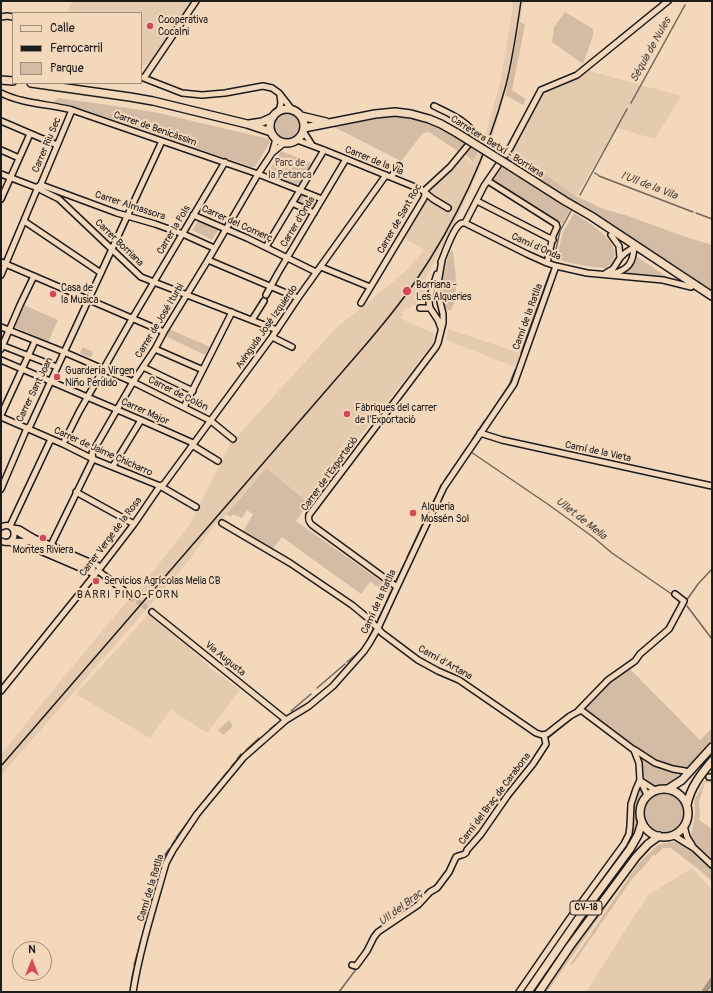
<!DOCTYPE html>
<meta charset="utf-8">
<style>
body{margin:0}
#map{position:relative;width:713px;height:993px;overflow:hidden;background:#f4d8bb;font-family:Pangolin,sans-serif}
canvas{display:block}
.frame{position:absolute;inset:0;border:2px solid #1c1c1c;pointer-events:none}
.legend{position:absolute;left:12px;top:12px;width:130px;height:72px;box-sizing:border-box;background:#f4d8bb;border:1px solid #9e8d7b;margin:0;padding:5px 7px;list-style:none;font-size:12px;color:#1c1c1c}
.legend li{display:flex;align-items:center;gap:8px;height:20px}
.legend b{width:20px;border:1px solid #9e8d7b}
.north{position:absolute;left:12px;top:941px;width:40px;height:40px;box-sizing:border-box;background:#f4d8bb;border:1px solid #9e8d7b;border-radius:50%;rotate:0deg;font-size:11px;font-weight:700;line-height:16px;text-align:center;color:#1c1c1c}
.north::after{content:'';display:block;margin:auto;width:14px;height:18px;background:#d1495b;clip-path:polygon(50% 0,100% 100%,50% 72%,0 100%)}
</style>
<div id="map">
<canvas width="713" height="993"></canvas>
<div class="frame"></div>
<ul class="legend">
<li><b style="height:5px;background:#f4d8bb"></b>Calle</li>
<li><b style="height:5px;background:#1c1c1c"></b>Ferrocarril</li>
<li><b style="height:11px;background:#d4bca4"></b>Parque</li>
</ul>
<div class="north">N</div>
</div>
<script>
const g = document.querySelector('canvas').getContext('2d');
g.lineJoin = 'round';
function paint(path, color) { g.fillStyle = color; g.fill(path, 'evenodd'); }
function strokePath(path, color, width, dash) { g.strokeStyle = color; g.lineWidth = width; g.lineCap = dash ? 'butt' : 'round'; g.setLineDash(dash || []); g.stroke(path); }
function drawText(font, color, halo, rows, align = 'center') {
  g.font = font + ' Pangolin,sans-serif'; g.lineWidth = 4; g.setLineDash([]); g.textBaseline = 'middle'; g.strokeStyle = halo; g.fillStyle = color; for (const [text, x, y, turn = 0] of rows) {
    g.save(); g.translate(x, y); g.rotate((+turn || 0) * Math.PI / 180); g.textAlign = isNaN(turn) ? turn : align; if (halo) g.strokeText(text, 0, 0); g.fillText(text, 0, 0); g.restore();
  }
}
const built = new Path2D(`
 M73,1H191L192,2L151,62L141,67V13H69L68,9Z
 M513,1H523L521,16L509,79L493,135L484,159L455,222L437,256L426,278L429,286L415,306L413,304L409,309L406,307L402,312L403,314L400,318L435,334L432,344L355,443L349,439L341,449L346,454L310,503L266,469L222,520L218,521L182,569L1,775V755L39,707L118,612L148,578L190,524L230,444L336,328L406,271L424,250L397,234L422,193L450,167L461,154L470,162V164H473L478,152L482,146L493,109L501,78L511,19Z
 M586,70L681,96L655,139L617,128L576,196L512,151L543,92L577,79Z
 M448,329L520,353L515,367L446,340Z
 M149,614L186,644L209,667L240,690L207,733L171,710L150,738L76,694Z
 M692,868L712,890V992H586L648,895Z`);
const green = new Path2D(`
 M565,12L593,29V36L583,64L552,42L554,27Z
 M520,22L525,25L512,90L526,99L523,105L505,95L509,79Z
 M58,98L101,104L154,112L269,139L270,142L255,167H252L82,109L56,104L55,101Z
 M273 126a14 14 0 1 1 28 0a14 14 0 1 1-28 0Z
 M395,117C423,119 443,130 467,144L459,152L429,132L423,133L401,161L334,127L380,118Z
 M470,147L478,152L472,164L471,163L472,161L465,154L466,151Z
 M281,151L311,163L299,184L296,185L268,174V172Z
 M512,151L576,196L603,209L625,215L686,237L712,245V294L505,161Z
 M501,166L570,210L562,224L491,181Z
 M302,191L318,199L312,210L295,202Z
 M574,213C590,224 633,247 606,268C589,267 572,264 556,259L563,232Z
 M198,221L218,230L212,240L192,230Z
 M451,250H452L453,253C455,266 460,301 450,311L446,309L443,301L440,288L448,257Z
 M636,256L670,279L624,274L623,273C630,267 634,266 636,256Z
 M24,305L58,320L48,342L15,327L14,326Z
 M169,329L210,347L205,355L165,336Z
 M83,347L93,352L91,358L80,353Z
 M266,468L309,503L296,521L392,589L389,593L370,582L361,594L282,537L273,548L243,532L253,514L247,510L243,517H242L241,518L233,514L231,517L226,514L236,504Z
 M629,668L700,740L712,728V743L697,761L684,774L667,786L654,787L642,779L637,753L656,762L634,749L581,709L610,680Z
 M229,720L233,726L223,735L218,730Z
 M712,765V770L705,778L694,796L692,805L693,815L688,834V827L691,818L690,804L695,789Z
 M712,773V783L705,782L699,802L700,814L699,820L712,829V862L696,847L689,838L691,836L695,813L694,800L706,779Z
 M640,784L645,793L640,802L638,812V827L630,843L560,939L524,992H520L625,844L631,810Z
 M643 813a21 21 0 1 1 42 0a21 21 0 1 1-42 0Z
 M673,838L676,839L679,842C660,835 651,847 639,860L547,992H542L611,894L648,848L658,840Z
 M672,842L682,843L712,868V882L703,873L671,848H663L655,856L653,855L648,862L632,879L573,964L569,966L638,864L654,848L660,844Z`);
const stream = new Path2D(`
 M631,103L685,5
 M595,173L598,175
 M599,176L693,212
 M580,195L627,109
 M696,213L712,219
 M554,258L560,231L571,211
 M530,327L550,272
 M521,353L530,327
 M487,418L509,385L515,370
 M472,440L485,420
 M471,452L549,505L593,537L612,553L673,595
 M449,474L468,446
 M444,481L448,475
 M437,495L441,485
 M424,521L436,496
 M412,547L422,525
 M407,557L412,547
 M396,581L405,562
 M686,601L698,584L712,569
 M386,603L390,593
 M687,606L712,639
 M378,619L385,605
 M360,651L364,647L374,627
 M347,662L360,651
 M317,688L345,664
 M291,711L311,694
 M270,729L275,725
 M547,739L574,717
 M246,750L259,738
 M237,759L241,754
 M231,767L236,761
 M221,780L227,772
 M198,809L219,782
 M189,821L196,811
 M176,838L187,823
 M172,845L175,840
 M163,861L164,856L169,849
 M161,870L163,862
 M154,894L160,872
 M142,939L153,896
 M134,965L141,941
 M132,977L134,968
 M131,986L132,977
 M130,992L131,987
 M339,992L357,968
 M706,992L712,984`);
const canal = new Path2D(`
 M704,992L712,980`);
const minorTunnel = new Path2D(`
 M131,596L152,612
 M688,772L709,777`);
const minor = new Path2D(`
 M1,17L7,16L13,17
 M141,77L182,93L202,95L225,93L263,86L272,88L279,93L293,111
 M144,78L196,1
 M1,93C23,104 49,104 72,110L258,174L322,199
 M279,111L281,103L280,96
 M1,121L57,145
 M303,131L312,145
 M297,140L324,150L415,187L422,190L433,199L448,208
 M1,150L19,158
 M272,153L276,139
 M1,174L35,187H38L41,190L59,199L141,277L277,330
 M391,177L399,166
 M488,181L556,224L557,227L553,236L547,263
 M38,187L44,186L117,213L155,224L183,234L214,248
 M1,199L30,134
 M477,201L553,240
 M292,203L314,213
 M193,215L247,238L316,272
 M24,221L101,273
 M465,223L484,186L510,148L541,90L577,75L668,1
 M465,223L527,254L547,263L556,266L587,273L663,280L691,287
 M266,247L324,150
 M620,258L625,253L634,247
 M208,260L298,298
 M1,262L164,332
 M441,262C445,253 452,231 459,225C461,222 462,223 465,223
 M321,267L370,287
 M606,273L613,269L620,258L619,246L611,235
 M437,274L430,296L429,302L430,308L438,320L441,328
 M613,274C628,269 633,264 634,247
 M1,275L38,187L41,184L72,110
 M266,295L278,273L346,159
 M361,303L424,198L425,194L424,191L450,167L474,138C476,124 444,111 434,106
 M420,308H430
 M252,320L264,301
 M1,327L64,352L133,382L211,421L233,439
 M272,337L292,347
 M1,345L57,367
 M1,349L20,305L34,276
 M155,349L203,370
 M1,360L141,420L193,443
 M143,367L193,391
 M184,407L232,312
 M1,415L35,341
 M1,417L63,444L93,459L160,486L196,507
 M480,433L502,440L712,486
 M63,444L79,412L132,319L225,162
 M192,445L218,461
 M113,466L141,420
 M1,489L27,428L30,426L162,141
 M76,492L134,524
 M222,523L290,563L352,605L369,619L382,633L418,660L438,671L459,680L536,733L542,735L547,734L570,716L581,710L634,750L639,763L640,780L647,795
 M10,526L51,439
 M1,527C19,519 18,549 1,541
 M13,528L19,529L34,538L101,567
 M14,530L33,542L93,569
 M14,541L32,542
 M8,542L38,550L94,574
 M51,545L93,459L92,453L133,382L155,349L164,332L208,260L258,174L272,153L284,143
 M101,573L131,596
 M397,587L312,525C309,522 308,520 309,515L436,347L438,343L443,323V314L437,289L442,260
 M152,612L286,720
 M1,691L101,567L134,524L160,486L164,484L272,337L298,298L386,175
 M578,711L608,680L635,661L640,654L647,648L669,629L684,601L675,594
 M635,750L655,763L673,769L685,771
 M709,777H712
 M641,781L655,790
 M684,826L687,837L692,845
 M673,835L694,848L712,865
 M352,965L355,966H356L367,951L374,937L378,932L418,905L430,892L437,888L449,872L456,857C461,854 466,856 467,850L481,834L508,795L533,764L546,744L544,735
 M133,992C140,948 154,906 166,863L173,850L197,814L244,757L286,720L309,706L333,686L364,651L370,642L378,628L397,587L444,487L514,384L556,266
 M519,992L570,918L624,844L629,834L630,826L631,804L636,789L640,780`);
const major = new Path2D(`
 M1,80L13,81
 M31,83L130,97L153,101L247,124L271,132
 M270 126a17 17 0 1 1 34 0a17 17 0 1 1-34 0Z
 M301,116L326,122
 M249,124L262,122L273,117
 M304,128L375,114L395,112L411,114L429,119L441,124L457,133
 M510,166L565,201L591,216L712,296
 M668,789L682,780L712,747
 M640 813a24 24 0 1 1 48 0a24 24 0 1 1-48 0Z
 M687,805C690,788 701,774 712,761
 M528,992L579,918L630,849L638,835L642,822
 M539,992L570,946L636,857L648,844L659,836`);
const rail = new Path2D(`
 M1,766L362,349C381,327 399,305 415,282C456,222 487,155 506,85C513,57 517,29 521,1`);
const majorBridge = new Path2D(`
 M457,133L510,166`);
const markers = [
 [150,26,4,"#d1495b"],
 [407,291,5,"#d1495b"],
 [53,294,4,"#d1495b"],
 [57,377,4,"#d1495b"],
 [347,414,4,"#d1495b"],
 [413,513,4,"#d1495b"],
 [43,538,4,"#d1495b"],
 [96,581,4,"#d1495b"]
];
const shields = [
 [586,908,32]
];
const shieldNames = [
 ["CV-18",586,908]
];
const poiNames = [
 ["Cooperativa",158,20],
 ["Cocalni",158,32],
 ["Borriana -",416,285],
 ["Les Alqueries",416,297],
 ["Casa de",61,288],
 ["la Musica",61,300],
 ["Guardería Virgen",65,371],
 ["Niño Perdido",65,383],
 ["Fàbriques del carrer",355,408],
 ["de l'Exportació",355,420],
 ["Alqueria",421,507],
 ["Mossén Sol",421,519],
 ["Montes Riviera",43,550,"center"],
 ["Servicios Agrícolas Melia CB",104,581]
];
const streetNames = [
 ["Carrer de Benicàssim",155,129,19],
 ["Carrer Riu Sec",47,145,-67],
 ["Carretera Betxí - Borriana",497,147,32],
 ["Carrer de la Via",374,161,22],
 ["Carrer Almassora",130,206,18],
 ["Carrer de Sant Roc",400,219,-60],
 ["Carrer d'Onda",298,222,-59],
 ["Carrer del Comerç",237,224,24],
 ["Carrer la Pols",174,230,-59],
 ["Carrer Borriana",119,243,44],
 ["Camí d'Onda",536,247,24],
 ["Camí de la Ratlla",528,317,-70],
 ["Carrer de José Iturbi",160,321,-59],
 ["Avinguda José Izquierdo",267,327,-55],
 ["Carrer Sant Joan",35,390,-64],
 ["Carrer de Colón",178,394,26],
 ["Carrer Major",145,412,24],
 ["Carrer de Jaime Chicharro",103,452,24],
 ["Camí de la Vieta",598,452,12],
 ["Carrer de l'Exportació",330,474,-54],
 ["Carrer Verge de la Rosa",111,537,-53],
 ["Camí de la Ratlla",379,602,-65],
 ["Via Augusta",225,659,39],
 ["Camí d'Artana",445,663,29],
 ["Camí del Braç de Carabona",495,799,-53],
 ["Camí de la Ratlla",151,888,-73]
];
const parkNames = [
 ["Parc de",290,163],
 ["la Petanca",290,175]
];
const waterNames = [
 ["Séquia de Nules",651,50,-61],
 ["l'Ull de la Vila",649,186,21],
 ["Ullet de Melia",581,519,38],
 ["Ull del Braç",401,908,-37]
];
const neighbourhoodNames = [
 ["BARRI PINO-FORN",128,595]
];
paint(built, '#e4caaf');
paint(green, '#d4bca4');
strokePath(stream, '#6f6559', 1.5);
strokePath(canal, '#a79582', 5);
strokePath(minorTunnel, '#c9b29b', 5, [5, 2.5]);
strokePath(minor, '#1c1c1c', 8);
strokePath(major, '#1c1c1c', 10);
strokePath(minor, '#f4d8bb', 5);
strokePath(major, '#f4d8bb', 7);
strokePath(rail, '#1c1c1c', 1.5);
strokePath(majorBridge, '#1c1c1c', 10, []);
strokePath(majorBridge, '#f4d8bb', 7);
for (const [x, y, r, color] of markers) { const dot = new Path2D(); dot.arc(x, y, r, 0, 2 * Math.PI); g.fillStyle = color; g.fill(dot); strokePath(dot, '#f4d8bb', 1.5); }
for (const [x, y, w] of shields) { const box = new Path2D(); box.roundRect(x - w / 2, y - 7, w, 14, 3); g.fillStyle = '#f4d8bb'; g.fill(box); strokePath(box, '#1c1c1c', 1); }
drawText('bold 9px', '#1c1c1c', null, shieldNames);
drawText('10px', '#1c1c1c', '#f4d8bb', poiNames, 'left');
drawText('10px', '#1c1c1c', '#f4d8bb', streetNames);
drawText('10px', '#4a443e', '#f4d8bb', parkNames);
drawText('italic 11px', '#4d4640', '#f4d8bb', waterNames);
g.letterSpacing = '1px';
drawText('11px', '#1c1c1c', '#f4d8bb', neighbourhoodNames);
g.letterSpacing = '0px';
</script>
